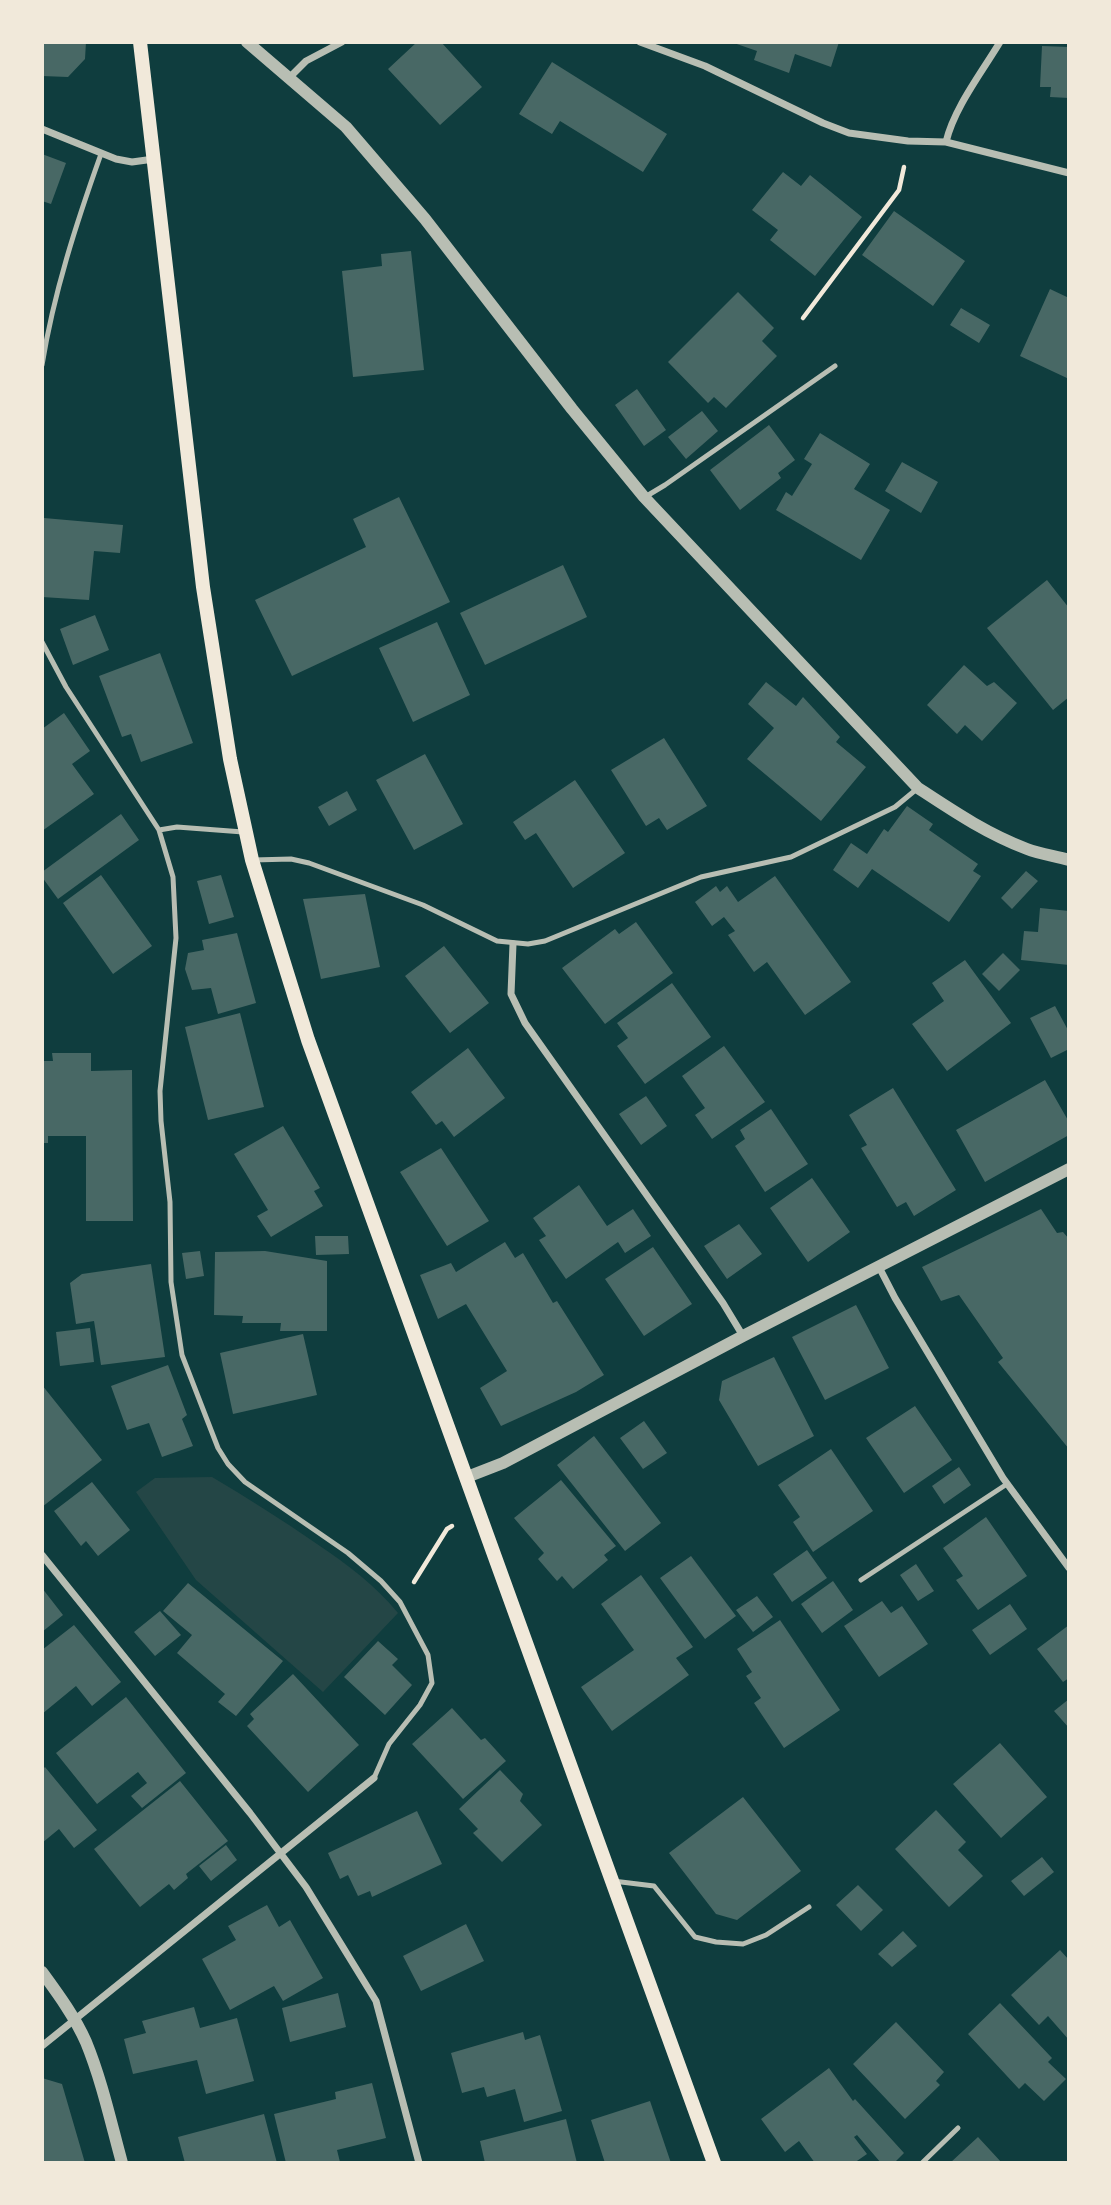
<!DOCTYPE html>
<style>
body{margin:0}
#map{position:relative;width:1111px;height:2205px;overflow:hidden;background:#0f3d3e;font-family:Commissioner,sans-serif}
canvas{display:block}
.frame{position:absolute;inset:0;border:44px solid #f1e9da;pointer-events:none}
</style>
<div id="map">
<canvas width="1111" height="2205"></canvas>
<div class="frame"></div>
</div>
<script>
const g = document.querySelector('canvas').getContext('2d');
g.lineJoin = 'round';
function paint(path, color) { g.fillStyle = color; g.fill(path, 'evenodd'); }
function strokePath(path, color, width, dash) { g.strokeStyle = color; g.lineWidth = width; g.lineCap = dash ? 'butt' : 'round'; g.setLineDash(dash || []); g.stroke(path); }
const green = new Path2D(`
 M212,1477C248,1498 282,1520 317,1544C348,1565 374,1584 398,1613L323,1692L196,1580L136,1492L155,1478Z`);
const building = new Path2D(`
 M42,42H86L85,59L68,77L42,76Z
 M417,42H441L482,87L440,125L388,69Z
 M731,42H839L831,67L795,54L789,73L754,60L757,51Z
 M1042,46L1069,47V98L1050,97L1051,87H1040Z
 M552,62L667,134L643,172L560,121L552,134L519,114Z
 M42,154L66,163L51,204L42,201Z
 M783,172L801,186L810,175L862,217L815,276L770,240L778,230L752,210Z
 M894,211L965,261L933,306L862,255Z
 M411,251L424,370L353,377L342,271L382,266L381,254Z
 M1050,289L1069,298V379L1020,356Z
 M738,292L774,328L762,341L777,356L726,408L714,397L708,403L668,362Z
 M961,308L990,325L979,343L950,325Z
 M637,389L666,430L644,446L615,405Z
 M702,411L718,431L686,459L668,437Z
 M769,425L795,460L778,473L781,478L740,510L710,470Z
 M820,433L870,464L854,489L890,510L861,560L776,510L786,492L792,496L812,464L804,459Z
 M902,462L938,482L921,513L885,491Z
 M399,497L450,602L292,676L255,600L366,547L353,519Z
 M44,518L123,525L120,553L94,551L89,600L42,597Z
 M563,565L587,617L485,665L460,613Z
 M1047,580L1069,608V697L1053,710L987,628Z
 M95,615L109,650L73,665L60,629Z
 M437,622L470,695L413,722L379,648Z
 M160,653L193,743L141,762L131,734L122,737L99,676Z
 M964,665L987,686L994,682L1017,703L982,741L965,725L957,734L927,705Z
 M766,682L796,706L803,697L840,737L836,742L866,767L821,821L747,759L774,728L748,704Z
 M64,713L90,751L72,764L94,794L42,831V729Z
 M664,738L707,806L667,830L659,818L646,826L611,770Z
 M425,754L463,824L414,850L376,780Z
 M575,780L625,853L573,888L536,833L525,840L513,822Z
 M347,791L357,810L329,826L318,807Z
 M907,806L933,824L929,830L978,864L973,871L981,876L949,922L872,869L858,888L833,870L851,843L867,854L884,829L888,832Z
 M121,814L139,840L58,899L42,877V872Z
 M1026,871L1038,881L1012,909L1001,898Z
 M101,875L152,946L113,974L63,903Z
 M221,875L234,917L209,924L197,881Z
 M775,876L851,982L805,1015L767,962L754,972L728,935L735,931L724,917L712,926L695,902L716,886L720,892L727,886L738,902Z
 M365,894L380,967L321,979L303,899Z
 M1040,908L1069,911V965L1021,960L1024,931L1038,932Z
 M636,922L673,973L605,1024L562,968L615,929L619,934Z
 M237,933L256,1003L218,1014L211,988L192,990L185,969L188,953L204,950L202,940Z
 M444,946L489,1003L450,1033L405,976Z
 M1003,953L1020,970L999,991L982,974Z
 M965,960L1011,1023L947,1071L912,1024L944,1001L932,983Z
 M672,983L711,1037L645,1084L617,1046L628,1038L617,1023Z
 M1055,1006L1069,1032V1049L1051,1058L1030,1018Z
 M240,1013L264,1107L208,1120L185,1027Z
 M724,1046L765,1102L712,1139L695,1115L705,1108L682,1076Z
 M468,1048L505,1098L454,1137L442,1121L436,1125L411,1092Z
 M52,1053H91V1071L132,1070L133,1221H86V1136H48V1143H42V1061H53Z
 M1045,1080L1069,1122V1135L985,1182L956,1130Z
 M893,1088L956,1190L914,1216L906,1202L897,1207L861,1148L867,1145L849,1115Z
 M646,1096L667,1126L641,1145L619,1114Z
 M771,1109L808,1164L765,1192L735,1146L745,1139L740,1130Z
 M283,1126L320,1188L314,1191L323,1206L271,1237L257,1216L268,1210L234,1154Z
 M441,1148L489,1221L447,1246L400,1172Z
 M812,1178L850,1232L808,1262L770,1208Z
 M579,1185L607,1226L633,1209L651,1236L625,1253L618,1242L566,1279L539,1240L546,1236L533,1218Z
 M1041,1209L1057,1233L1063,1232L1069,1239V1449L998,1362L1003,1358L959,1295L941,1301L922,1267Z
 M739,1224L762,1254L727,1279L704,1246Z
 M315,1236H348L349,1254L316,1255Z
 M505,1242L515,1258L523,1253L553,1303L557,1301L604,1375L576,1392L501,1426L480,1388L507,1371L466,1304L438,1319L420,1275L451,1263L456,1272Z
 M653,1247L692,1304L644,1336L605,1279Z
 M200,1251L204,1276L186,1279L182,1253Z
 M265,1251L327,1261V1331H280L281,1323H242L243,1316L214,1315L215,1252Z
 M151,1264L165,1357L101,1365L94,1321L76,1324L70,1283L82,1274Z
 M856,1305L889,1368L825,1400L792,1337Z
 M90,1328L94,1362L60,1366L56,1332Z
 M303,1334L317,1395L233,1414L220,1353Z
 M774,1357L814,1436L758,1466L719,1400L722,1381Z
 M168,1365L187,1415L182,1419L193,1446L162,1457L149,1423L127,1430L111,1386Z
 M42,1385L102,1460L42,1507Z
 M915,1406L952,1460L904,1493L866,1438Z
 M644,1421L667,1453L643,1469L620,1438Z
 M594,1436L661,1523L625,1551L557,1465Z
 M831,1449L873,1511L813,1552L793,1522L800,1517L778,1485Z
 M959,1467L971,1485L944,1504L932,1486Z
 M561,1480L616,1546L604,1555L608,1560L573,1589L562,1576L557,1581L538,1559L544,1553L514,1518Z
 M92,1482L130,1530L98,1556L86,1541L81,1546L54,1511Z
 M986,1517L1027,1576L978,1610L956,1580L963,1576L943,1548Z
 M807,1550L827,1578L792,1602L773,1574Z
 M691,1556L736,1616L705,1639L660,1578Z
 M916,1564L934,1591L918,1601L900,1575Z
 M641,1575L693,1647L676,1658L689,1675L612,1731L581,1687L634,1650L601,1604Z
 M833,1581L853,1610L822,1633L801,1604Z
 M188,1583L283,1661L236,1716L218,1702L225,1694L177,1653L192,1635L163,1611Z
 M42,1588L63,1615L42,1632Z
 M757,1596L773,1617L753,1632L736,1610Z
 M882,1601L891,1613L902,1606L928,1644L879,1677L844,1626Z
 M1010,1604L1027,1629L990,1655L972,1630Z
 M160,1611L181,1635L155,1656L134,1632Z
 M780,1620L840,1710L784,1748L754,1703L761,1698L746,1676L752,1672L737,1649Z
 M74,1625L121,1682L92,1706L76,1686L42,1714V1650Z
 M1069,1625V1678L1063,1682L1037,1649Z
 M378,1641L398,1659L392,1665L412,1685L385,1715L344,1677Z
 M293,1674L359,1745L308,1792L247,1726L254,1719L250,1714Z
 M126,1697L186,1773L142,1808L131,1796L147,1783L138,1772L97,1804L56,1753Z
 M1069,1699V1728L1054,1711Z
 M452,1708L481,1740L485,1738L506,1761L463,1799L412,1744Z
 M1000,1743L1047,1797L1001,1838L953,1784Z
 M45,1767L97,1830L74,1848L59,1829L42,1843V1770Z
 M500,1770L523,1794L520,1801L542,1825L502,1862L473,1833L478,1829L459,1809Z
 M180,1781L228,1841L186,1874L188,1878L174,1890L169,1884L140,1907L94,1849Z
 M743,1797L801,1871L737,1920L716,1914L669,1853Z
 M936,1810L966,1842L958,1850L983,1876L949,1907L895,1849Z
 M417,1811L442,1864L372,1897L370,1891L358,1896L348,1875L340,1879L328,1853Z
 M226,1845L237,1860L211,1881L199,1866Z
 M1042,1857L1054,1872L1024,1896L1011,1881Z
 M858,1885L883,1910L861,1931L836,1905Z
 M267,1905L279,1927L290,1920L323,1978L283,2001L274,1986L230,2010L202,1959L236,1940L228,1926Z
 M466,1924L484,1961L421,1991L403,1956Z
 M903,1931L917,1946L892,1967L878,1954Z
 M1060,1950L1069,1960V2040L1048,2016L1039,2025L1011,1995Z
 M338,1993L346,2027L290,2042L282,2008Z
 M1000,2003L1052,2058L1048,2062L1066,2079L1044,2101L1025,2083L1019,2089L968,2034Z
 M194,2007L200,2028L237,2018L254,2081L206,2094L197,2060L133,2074L124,2039L146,2033L142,2021Z
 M896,2022L944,2072L936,2081L940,2085L905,2119L853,2064Z
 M523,2032L525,2040L540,2035L562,2111L524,2122L515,2089L487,2097L484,2087L462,2093L451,2053Z
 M829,2068L853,2101L855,2099L904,2153L894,2163H881L857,2135L854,2137L867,2154L854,2163H815L799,2141L785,2152L761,2119Z
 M42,2078L62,2084L85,2163H42Z
 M372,2083L386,2138L337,2150L340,2162L286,2163L274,2114L336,2099L335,2092Z
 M650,2101L671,2163H605L591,2120Z
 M264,2114L277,2163H185L178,2137Z
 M566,2119L577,2163H485L480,2141Z
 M978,2137L1002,2163H950Z`);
const path = new Path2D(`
 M803,318L899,190L904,167
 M414,1582L447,1529L452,1526`);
const service = new Path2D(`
 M42,365C54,292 76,224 101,154
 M645,497L665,485L835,366
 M42,642L66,687L159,830L173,877L176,938L160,1091L161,1121L170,1202L171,1282L182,1355L218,1448L228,1464L245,1482L348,1553L381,1581L400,1602L428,1655L432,1683L420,1705L389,1744L374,1778
 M159,830L177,827L243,832
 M253,860L291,859L309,863L423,905L497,941L528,944L545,941L701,877L791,857L895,807L918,788
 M861,1580L1007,1484
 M613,1881L654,1886L695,1937L716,1942L743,1944L766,1935L809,1907
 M922,2163L958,2128`);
const minor = new Path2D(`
 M640,42L705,66L823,123L849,133L908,141L946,142L1069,173
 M290,77L306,61L342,42
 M42,129L116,159L132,162L154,159
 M946,142C954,108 982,72 1000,42
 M513,944L511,994L525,1023L723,1303L743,1336
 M879,1267L895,1298L1003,1478L1069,1568
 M42,1555L250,1813L306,1887L376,2001L419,2163
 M42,2046L374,1778`);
const tertiary = new Path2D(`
 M247,42L346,127L425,219L572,409L644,497L918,788C953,811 987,834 1027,849C1040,854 1055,856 1069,860
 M467,1477L503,1463L743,1336L1069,1169
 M42,1972C58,1994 75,2017 86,2042C102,2081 111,2123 122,2163`);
const secondary = new Path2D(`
 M140,42L203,587L230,759L252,860L308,1040L714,2163`);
paint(green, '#244646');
paint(building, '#486865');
strokePath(path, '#f1e9da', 4.5);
strokePath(service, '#b8beb3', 5);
strokePath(minor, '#b8beb3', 7);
strokePath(tertiary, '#b8beb3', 12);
strokePath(secondary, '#f1e9da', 14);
</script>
